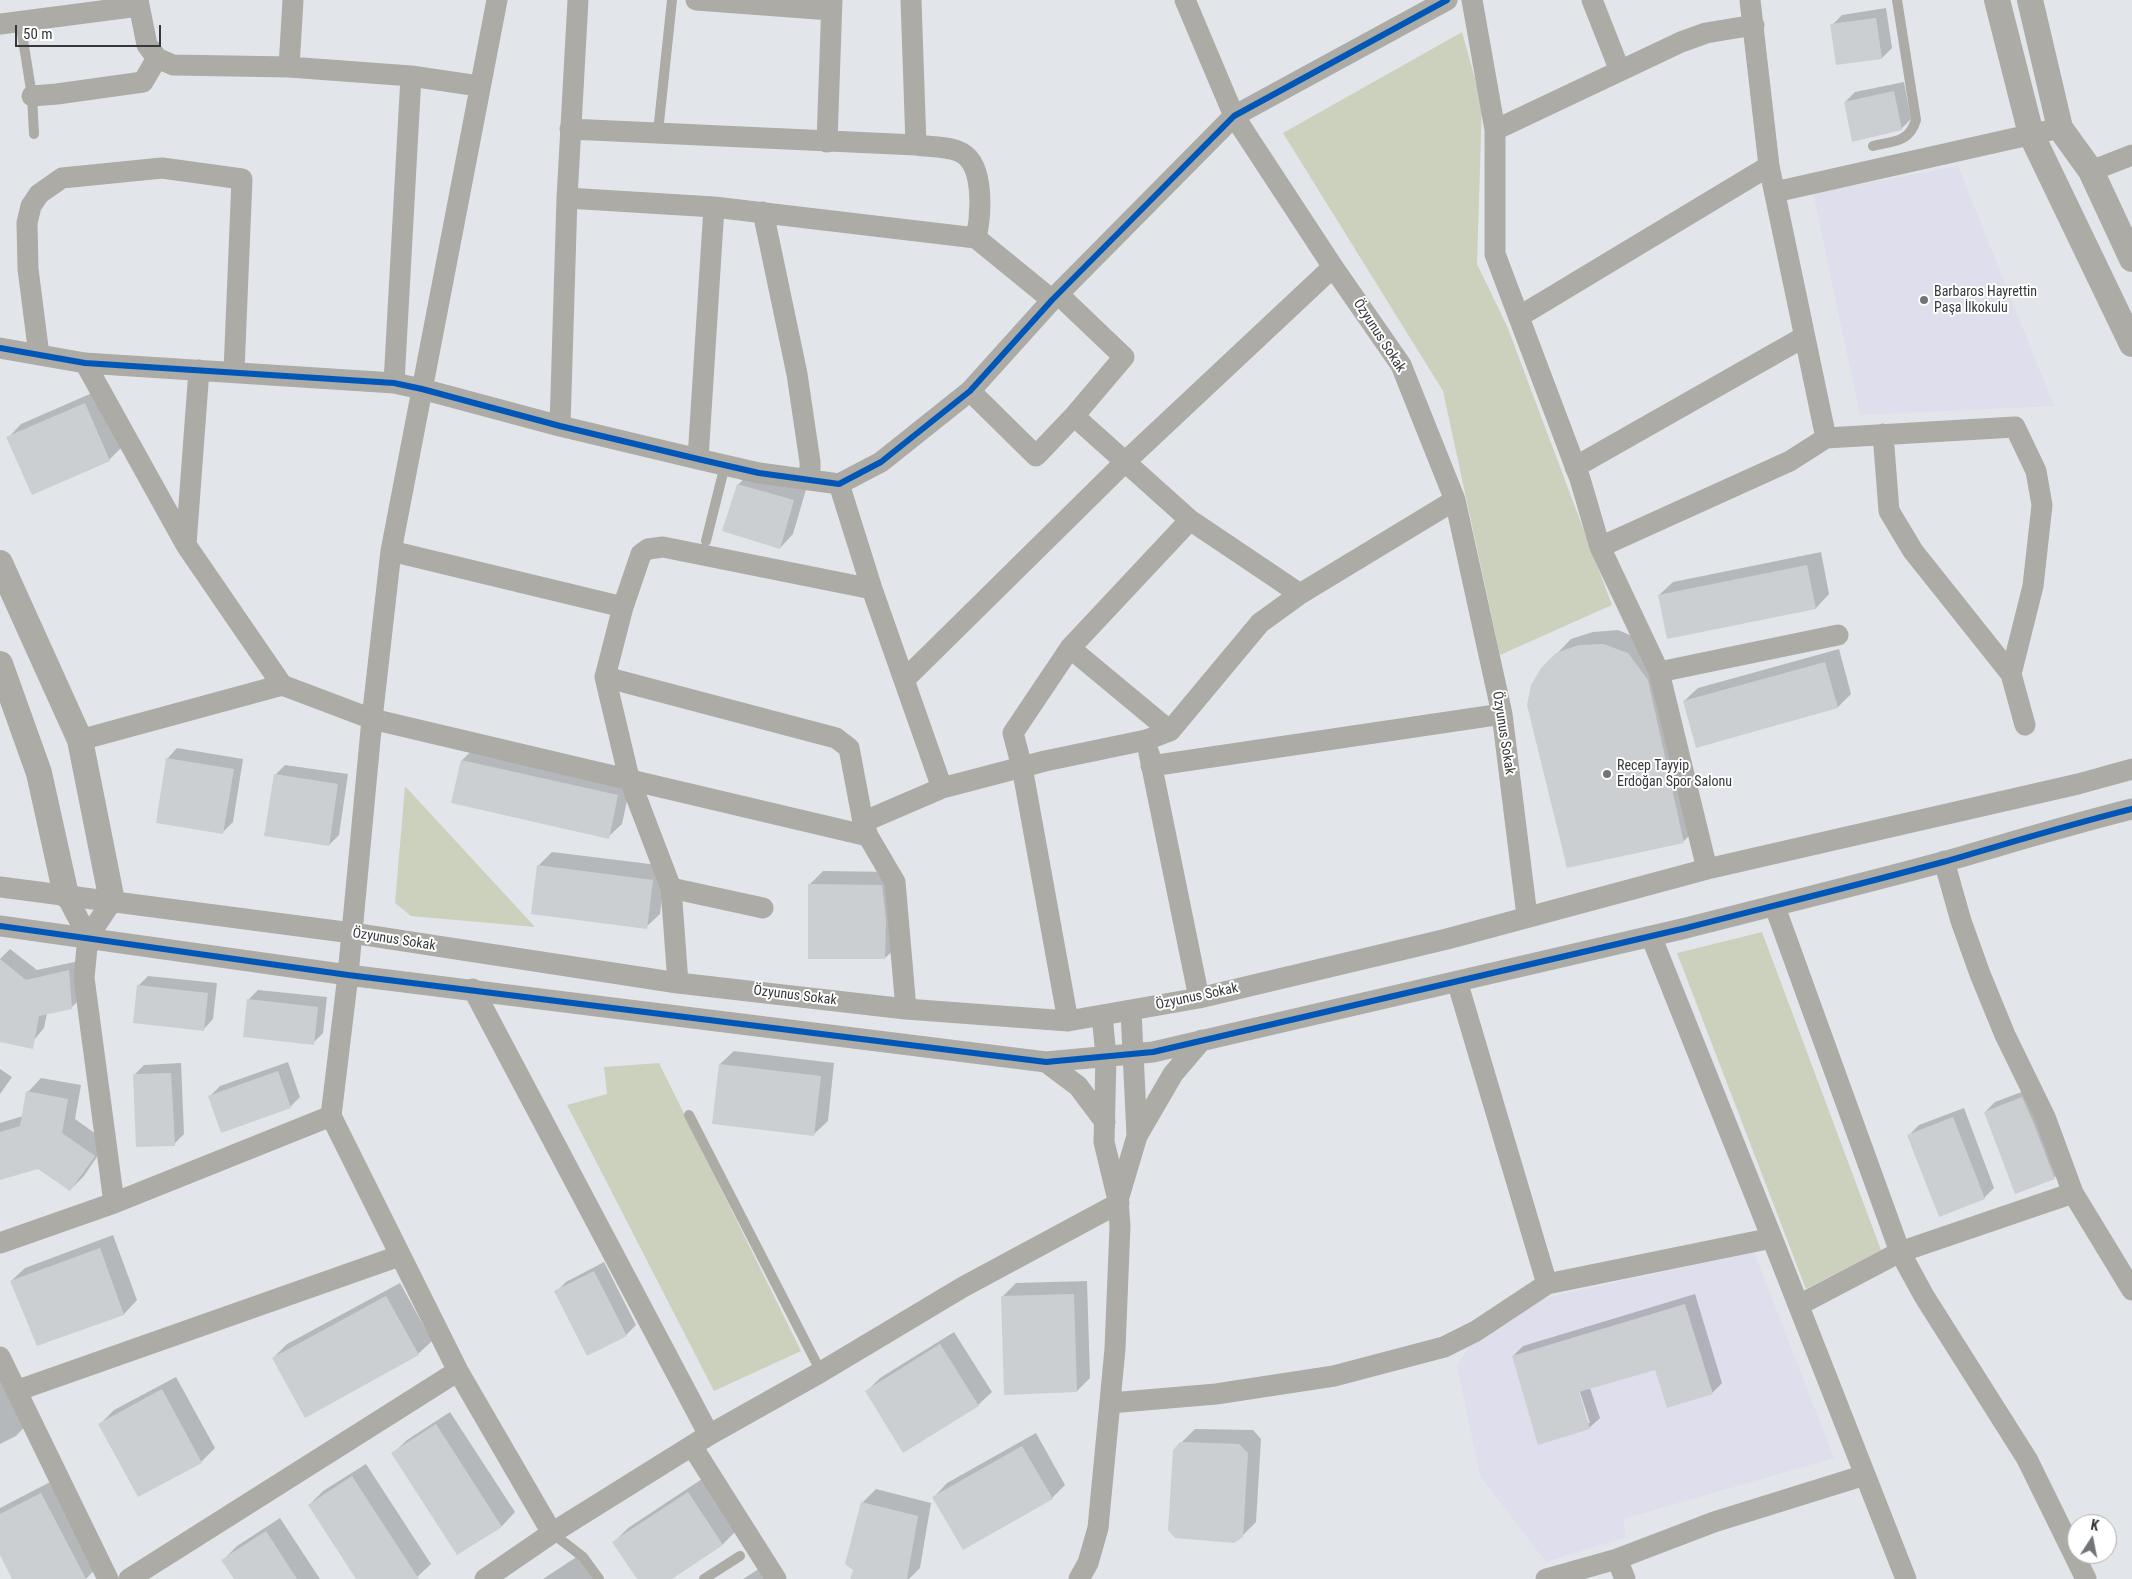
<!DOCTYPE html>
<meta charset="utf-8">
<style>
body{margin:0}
#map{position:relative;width:2132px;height:1579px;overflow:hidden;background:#e2e6ea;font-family:"Roboto Condensed",sans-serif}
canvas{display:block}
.north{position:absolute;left:2067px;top:1514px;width:50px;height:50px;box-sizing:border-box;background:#fff;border:1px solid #aeafb0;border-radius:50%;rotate:11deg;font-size:14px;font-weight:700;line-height:20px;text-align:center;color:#35383a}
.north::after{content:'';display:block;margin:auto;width:18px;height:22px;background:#727578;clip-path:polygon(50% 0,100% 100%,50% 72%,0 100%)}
.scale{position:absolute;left:15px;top:25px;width:146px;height:22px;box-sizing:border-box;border:2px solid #35383a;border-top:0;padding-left:6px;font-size:15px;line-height:18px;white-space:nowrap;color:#35383a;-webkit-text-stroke:4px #fff;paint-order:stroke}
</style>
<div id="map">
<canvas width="2132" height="1579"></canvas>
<div class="north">K</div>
<div class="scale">50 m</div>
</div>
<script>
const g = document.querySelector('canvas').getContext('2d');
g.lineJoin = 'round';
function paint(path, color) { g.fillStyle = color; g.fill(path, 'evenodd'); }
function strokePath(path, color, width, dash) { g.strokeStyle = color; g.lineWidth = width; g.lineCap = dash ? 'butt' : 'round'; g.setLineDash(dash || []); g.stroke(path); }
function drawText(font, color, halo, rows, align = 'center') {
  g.font = font + ' "Roboto Condensed",sans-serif'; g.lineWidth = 4; g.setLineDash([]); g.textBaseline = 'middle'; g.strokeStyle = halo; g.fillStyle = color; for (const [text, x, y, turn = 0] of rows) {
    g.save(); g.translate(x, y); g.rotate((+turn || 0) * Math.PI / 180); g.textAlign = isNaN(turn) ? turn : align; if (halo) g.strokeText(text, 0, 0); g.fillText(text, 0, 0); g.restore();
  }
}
const education = new Path2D(`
 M1958,166L2054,406L1860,415L1813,193Z
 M1754,1252L1834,1458L1623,1519L1626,1537L1546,1562L1480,1476L1457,1366L1469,1346L1532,1301Z`);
const green = new Path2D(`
 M1462,32L1482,104L1477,264L1507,326L1612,605L1500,655L1443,391L1283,133Z
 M405,786L535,927L411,916L395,903Z
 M1762,932L1881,1250L1806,1289L1677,953Z
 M659,1063L801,1351L714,1391L567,1105L607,1094L604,1067Z`);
const shadow = new Path2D(`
 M1886,8L1892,48L1882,58L1838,64L1832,25L1842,15Z
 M1904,82L1911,119L1901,129L1845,102L1855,92Z
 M99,390L123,446L109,460L8,438L21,424Z
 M751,471L807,486L793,534L780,548L738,485Z
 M1821,552L1829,594L1816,608L1668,637L1659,595L1673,582Z
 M1618,630L1642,640L1697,828L1684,841L1568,866L1542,669L1571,639L1593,632Z
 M1839,649L1851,694L1838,707L1684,701L1698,688Z
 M476,747L631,782L622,824L608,837L453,802L462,760Z
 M177,748L243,759L233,822L223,832L167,759Z
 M285,765L348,774L339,835L329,845L275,775Z
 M552,852L666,866L660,914L646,927L538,866Z
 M823,871L895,872L899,945L885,958L809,885Z
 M10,949L37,970L79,961L81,998L71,1008L47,1013L44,1028L28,1047L0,1041V959Z
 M148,976L217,983L213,1019L203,1030L138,986Z
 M258,990L327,997L323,1033L313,1043L248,1000Z
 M734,1051L834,1063L828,1121L814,1134L720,1064Z
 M288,1062L300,1097L290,1107L210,1096L220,1086Z
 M181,1063L184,1134L174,1144L134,1075L144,1065Z
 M0,1069L12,1077L0,1094Z
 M41,1078L81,1085L75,1119L107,1142L84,1176L70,1190L38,1168L0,1178V1123L23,1116L28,1092Z
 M2032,1088L2064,1168L2054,1178L1985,1112L1995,1102Z
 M1964,1108L1994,1188L1984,1198L1909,1135L1919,1125Z
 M113,1235L137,1300L124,1314L38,1345L11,1281L25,1268Z
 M604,1262L636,1325L626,1335L556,1292L566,1282Z
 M1087,1281L1090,1378L1077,1391L1002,1297L1016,1283Z
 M400,1283L432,1341L418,1354L273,1358L287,1344Z
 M1695,1294L1722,1383L1712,1393L1656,1368L1590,1388L1600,1418L1589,1428L1513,1356L1523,1346ZM1578,1386L1590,1423H1587L1576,1387Z
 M954,1332L992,1392L978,1405L867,1391L880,1378Z
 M0,1364L29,1422L16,1436L0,1444Z
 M176,1377L215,1448L201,1462L100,1424L114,1410Z
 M450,1412L515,1512L502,1526L458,1554L393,1453L407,1440Z
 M1195,1429L1253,1430L1261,1439L1256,1522L1242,1536L1181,1443Z
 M1036,1433L1065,1485L1052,1498L934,1497L947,1483Z
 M366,1464L431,1564L415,1579H357L309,1505L323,1491Z
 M702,1479L736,1531L723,1544L670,1579H639L614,1542L628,1528Z
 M54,1480L99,1565L86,1579H14L0,1553V1508Z
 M876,1489L931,1503L920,1568L909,1579H858L862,1503Z
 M280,1518L320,1579H235L223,1560L237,1546Z
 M581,1554L598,1579H543Z
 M765,1565L775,1579H743Z`);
const building = new Path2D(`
 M1876,18L1882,59L1836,65L1830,24Z
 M1894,91L1902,130L1852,142L1844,102Z
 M85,403L110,461L32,495L6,437Z
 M737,484L794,500L780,549L722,531Z
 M1807,565L1816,609L1667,639L1658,595Z
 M1603,644L1628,653L1648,680L1684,843L1567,868L1527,705L1531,685L1541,668L1556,653L1579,645Z
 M1825,662L1838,708L1696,748L1683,701Z
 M166,758L234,769L223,834L156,823Z
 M461,760L618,795L609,839L451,803Z
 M274,774L338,784L329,846L264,836Z
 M537,865L653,880L647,929L531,914Z
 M808,884L882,885L886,920L885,959H808Z
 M0,959L26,980L69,970L72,1009L39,1016L33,1049L0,1042Z
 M137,985L208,993L204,1031L133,1023Z
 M247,999L318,1007L314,1045L243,1037Z
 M719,1064L821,1076L814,1136L712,1124Z
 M278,1071L291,1108L221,1133L208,1096Z
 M171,1073L175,1146L136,1147L133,1074Z
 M26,1091L68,1099L62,1133L95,1156L70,1191L38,1169L0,1180V1132L20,1126Z
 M2022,1097L2033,1122L2055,1179L2015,1194L1984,1112Z
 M1953,1117L1985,1199L1939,1217L1907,1135Z
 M100,1248L124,1315L37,1346L10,1281Z
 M594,1271L627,1336L587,1356L554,1291Z
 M1074,1294L1077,1392L1004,1395L1001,1296Z
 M386,1296L419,1355L305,1418L272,1358Z
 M1685,1304L1713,1394L1667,1408L1655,1370L1579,1392L1590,1429L1538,1445L1512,1356Z
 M940,1344L979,1406L903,1453L865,1391Z
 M162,1389L202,1463L138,1497L98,1424Z
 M436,1424L502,1527L457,1555L391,1453Z
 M1180,1442L1239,1444L1248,1453L1243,1537L1234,1543L1175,1538L1168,1530L1173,1450Z
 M1022,1446L1053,1499L963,1550L932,1497Z
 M352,1476L419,1579H356L308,1505Z
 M688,1492L723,1545L672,1579H637L612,1542Z
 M41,1493L86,1579H12L0,1555V1514Z
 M861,1502L918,1516L907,1579H850L853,1570L845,1564Z
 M266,1531L297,1579H234L221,1560Z`);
const service = new Path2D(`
 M20,21L32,96L34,134
 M658,132L672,0
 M1873,146C1893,141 1909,143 1916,120L1897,0
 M706,541L725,465
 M689,1115L821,1372
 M552,1533L583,1557L599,1579
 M704,1579L740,1556`);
const minor = new Path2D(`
 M138,0L147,45L157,58L173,65L289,67L411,76L479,86
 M497,0L391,551L372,719L868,836
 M696,0L831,10
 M911,0L916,145
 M1185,0L1234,116L1333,267L1401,365L1455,500L1502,714L1527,916
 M1472,0L1495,130V254L1580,479L1600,547L1659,672L1707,869
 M1592,0L1620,71
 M1750,0L1769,166L1826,438
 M0,24L139,6
 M289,67L293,0
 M32,96L57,94L143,82L157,58
 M570,129L916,145C930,147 950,146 962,153C985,166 981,216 976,238
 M1495,130L1681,42L1706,33L1754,25
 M827,142L832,0
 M2091,171L2132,155
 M1775,192L2060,128
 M567,198L714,207L976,238L1052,300
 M763,212L797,374L810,462V480
 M1520,316L1769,166
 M0,348L85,363L394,383L422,389L560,426L698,459L759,473L839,484L881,462L970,391L1052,300L1234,116L1447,0
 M39,355L28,269L27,223L31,206L39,194L62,178L162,168L242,179L234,371
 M85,363L186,545L282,685L372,719L348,975L331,1116L458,1371L552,1533
 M394,383L411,76
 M970,391L1036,456L1074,416L1124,357L1058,294
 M1074,416L1190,520L1300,594
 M560,426L567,198L578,0
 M1883,434L1889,511L1913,551L2011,674
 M698,459L714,207
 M1575,467L1804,337
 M839,484L872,589L942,788L863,822
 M186,545L199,370
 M1600,547L1790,461L1826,438L2015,427L2036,471L2042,505L2033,586L2011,674L2025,725
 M391,551L623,607
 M1070,648L1170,731
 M1659,672L1838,635
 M605,677L836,738L849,748L863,822L868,836L895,882L906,1009
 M904,680L1125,462L1333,267
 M80,740L282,685
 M1149,753L1199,998
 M1151,766L1502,714
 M942,788L1045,761L1146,740L1170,731L1260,623L1300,594L1455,500
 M1944,861L1961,921L1980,974L2005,1035L2045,1117L2073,1193L2132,1290
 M0,887L352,933L678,983L906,1009L1068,1021L1199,998L1447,939L1707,869L2078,784L2132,769
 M671,888L763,908
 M66,895L88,937
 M112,901L88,937L84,978L114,1203
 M1775,907L1900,1252L1799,1305
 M0,926L348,975L1046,1062L1153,1052L1686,928C1772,906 1858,885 1943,862C2006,844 2068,825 2132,809
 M1651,936L1772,1238L1906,1579
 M1457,981L1547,1284
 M678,983L671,888L629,778L605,677L623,607L641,554L648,549L663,547L872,589
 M473,989L709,1435
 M1068,1021L1022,767L1013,733L1070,648L1190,520
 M1046,1062L1078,1086L1105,1122
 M1137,1136L1173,1074L1202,1040
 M2073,1193L1900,1252L1924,1296L2027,1459L2086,1579
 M1118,1200L1137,1136L1131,1011
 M0,1243L114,1203L331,1116
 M0,1357L108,1579
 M16,1391L399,1256
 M1110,1403L1216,1394L1334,1376L1444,1347L1476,1331L1547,1284L1772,1238
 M692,1446L776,1579
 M1617,1559L1625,1579
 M129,1579L458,1371
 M485,1579L552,1533L709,1435L821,1372L963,1287L1119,1203
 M1079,1579L1088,1563L1098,1528L1115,1349L1120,1226L1118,1200L1104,1142L1106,1056L1102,1015
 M1546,1579L1617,1559L1714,1522L1865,1475`);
const tertiary = new Path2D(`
 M1997,0L2031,134L2132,344
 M2030,0L2060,128L2091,171L2132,259
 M0,563L80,740L112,901
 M0,664L39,773L66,895`);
const cycleway = new Path2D(`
 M0,348L85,363L394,383L422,389L560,426L698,459L759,473L839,484L881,462L970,391L1052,300L1234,116L1447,0
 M0,926L348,975L1046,1062L1153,1052L1686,928C1772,906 1858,885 1943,862C2006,844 2068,825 2132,809`);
const markers = [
 [1924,300,5,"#727578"],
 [1607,774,5,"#727578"]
];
const poiNames = [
 ["Barbaros Hayrettin",1934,292],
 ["Paşa İlkokulu",1934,308],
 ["Recep Tayyip",1617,766],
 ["Erdoğan Spor Salonu",1617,782]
];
const streetNames = [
 ["Özyunus Sokak",1379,336,57],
 ["Özyunus Sokak",1503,733,81],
 ["Özyunus Sokak",394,940,9],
 ["Özyunus Sokak",795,996,7],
 ["Özyunus Sokak",1197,997,-12]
];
paint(education, '#dedeec');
paint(green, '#ccd1bd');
paint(shadow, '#0003');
paint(building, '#cccfd2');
strokePath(service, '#adaba5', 10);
strokePath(minor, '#adaba5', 21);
strokePath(tertiary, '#adaba5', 26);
strokePath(cycleway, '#0057b8', 6);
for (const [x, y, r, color] of markers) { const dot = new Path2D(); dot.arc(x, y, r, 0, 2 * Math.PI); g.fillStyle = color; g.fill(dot); strokePath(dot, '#fff', 2); }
drawText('14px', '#35383a', '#fff', poiNames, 'left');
drawText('14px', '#35383a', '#fff', streetNames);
</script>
